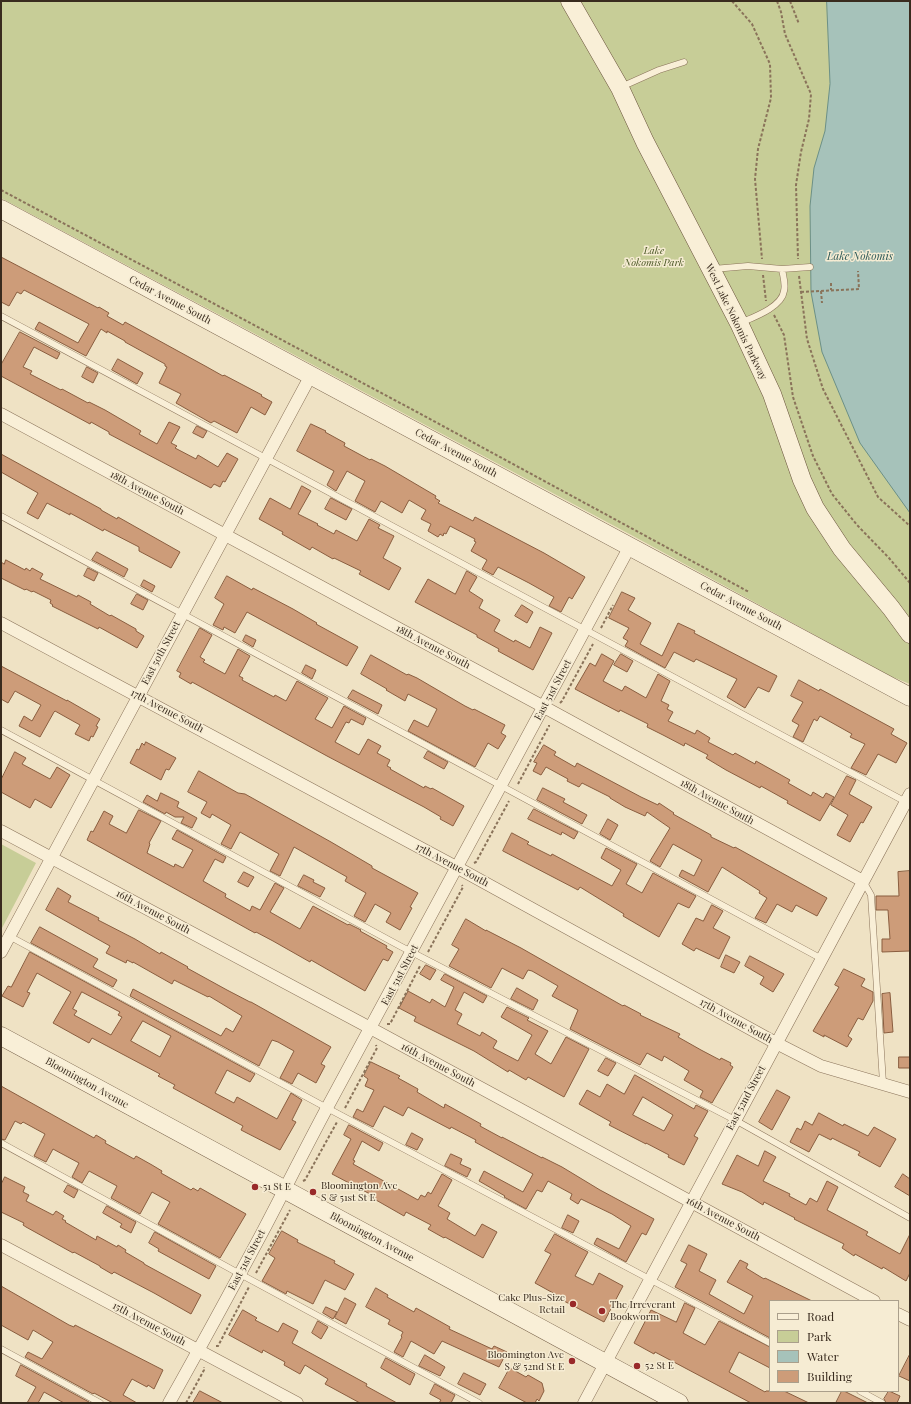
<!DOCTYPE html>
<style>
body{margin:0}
#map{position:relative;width:911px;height:1404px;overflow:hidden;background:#efe2c4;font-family:"Playfair Display",serif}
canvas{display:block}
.frame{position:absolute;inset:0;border:2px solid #392b1e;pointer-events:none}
.legend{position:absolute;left:769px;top:1300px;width:130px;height:92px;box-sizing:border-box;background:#f6ecd3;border:1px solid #aa9f8b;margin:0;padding:5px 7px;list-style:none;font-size:12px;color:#392b1e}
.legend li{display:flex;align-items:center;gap:8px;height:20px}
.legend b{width:20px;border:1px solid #aa9f8b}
</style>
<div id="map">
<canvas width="911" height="1404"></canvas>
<div class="frame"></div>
<ul class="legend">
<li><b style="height:5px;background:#f9efd7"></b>Road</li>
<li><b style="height:11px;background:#c7cd97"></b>Park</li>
<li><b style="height:11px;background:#a6c2ba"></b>Water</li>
<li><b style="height:11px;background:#cd9c79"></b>Building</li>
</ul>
</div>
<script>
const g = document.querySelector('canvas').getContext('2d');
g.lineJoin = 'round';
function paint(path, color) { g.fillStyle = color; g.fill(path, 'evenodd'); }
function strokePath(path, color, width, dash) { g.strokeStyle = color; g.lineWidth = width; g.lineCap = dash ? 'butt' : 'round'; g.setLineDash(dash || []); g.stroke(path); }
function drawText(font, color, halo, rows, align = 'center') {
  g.font = font + ' "Playfair Display",serif'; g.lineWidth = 3; g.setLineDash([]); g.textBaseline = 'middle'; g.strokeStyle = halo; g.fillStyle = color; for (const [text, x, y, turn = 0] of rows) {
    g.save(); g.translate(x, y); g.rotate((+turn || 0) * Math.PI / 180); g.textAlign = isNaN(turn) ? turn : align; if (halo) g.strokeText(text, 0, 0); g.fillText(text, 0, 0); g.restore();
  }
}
const green = new Path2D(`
 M1,1H910V684L890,676L635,537L1,198Z
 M1,844L36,863L1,930Z`);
const water = new Path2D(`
 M827,1H910V513L860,443L822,352L811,292L810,206L814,168L825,131L830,84Z`);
const building = new Path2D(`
 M1,257L98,308L99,307L109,313L107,316L123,325L125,322L207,367L223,376L224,375L262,395L261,396L272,402L265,415L251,407L237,433L214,421L211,423L176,403L181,394L159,383L167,367L165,366V364L125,342V341L107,331V333L101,329L86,356L35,329L39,322L78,343L89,324L24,290L21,294L17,292L9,306L1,302Z
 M20,332L60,353L57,359L34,347L23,367L32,371L30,374L61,390L62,389L88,403L89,402L105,410L141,431L139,434L157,444L169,422L180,427L171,443L177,446L175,448L196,459L198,455L218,467L227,453L238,459L225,482L223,481L220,487L214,484L211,488L109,434V432L91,422L90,424L1,376V365Z
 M118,359L143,373L137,384L112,370Z
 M87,367L98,373L93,383L82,377Z
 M311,424L326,431L325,432L345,443L344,446L370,460L371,459L385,466L436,496L435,498L440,501L438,503L473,521L475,517L544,553L585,577L572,599L569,597L561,612L549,606L554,597L529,583L498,567L493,575L482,569L487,560L471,551L476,542L474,541L475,539L450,526L446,534L444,533L443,536L440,534L438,537L428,531L431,524L421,519L426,510L409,500L402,513L381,501L375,512L355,501L365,481L347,471L336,491L327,485L334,471L297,451Z
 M197,426L207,431L203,438L193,433Z
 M1,454L101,509V510L117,519L118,517L180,552L171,568L139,551V547L104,529L103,531L70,513V515L47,503L38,519L27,513L38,493L1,472Z
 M302,486L311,491L298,514L318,524L317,525L334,534L336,530L357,541L369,519L380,525L378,528L394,536L383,558L401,568L389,590L359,574L361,571L334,558L333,559L312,547L310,550L282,534L283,532L279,530L259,519L270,498L290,509Z
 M331,498L352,509L346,520L325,509Z
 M97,552L128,569L124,577L92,560Z
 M6,560L25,570L26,568L30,571L32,568L43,574L40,579L77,597L78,595L91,602L90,604L110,616L111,615L136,629V631L144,636L137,648L99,627L98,629L52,606L53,605L50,603L51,600L33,591L32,592L26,589L25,590L1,578V562L4,564Z
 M88,568L98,573L94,581L84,576Z
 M467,571L477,577L469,591L483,600L479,608L500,620L494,631L514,642L515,640L530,648L540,627L552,633L533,670L498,651L499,649L477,637V635L415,602L428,579L455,594Z
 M227,576L252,590L253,588L293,609L317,623L316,624L358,647L347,666L247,612L235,633L224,627L223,630L213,625L224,604L215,598Z
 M144,580L155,586L152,592L141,586Z
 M622,592L635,598L628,610L651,623L640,644L662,656L678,623L695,631L694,633L777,676L769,692L758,687L745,708L727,697L737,679L696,659L694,662L674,652L665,668L625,646L628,641L623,638L629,628L609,618Z
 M137,594L148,600L143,610L131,604Z
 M522,605L533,612L527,623L515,616Z
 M200,628L212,635L200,657L205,660L203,662L225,674L238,649L250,656L239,676L243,678L242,680L274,697L275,695L286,701L297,681L328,698L315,719L332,728L344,706L366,718L363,725L351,719L349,723L346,722L335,742L359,755L368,739L381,746L377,753L390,760L387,766L391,768L390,769L424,788L425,786L431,789L432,788L464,806L453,826L440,819L441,817L424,807L327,756L192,682L191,684L179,677L181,673L177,671Z
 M246,635L256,640L253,647L243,641Z
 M602,654L614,661L603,681L622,691L625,686L646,698L658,674L670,681L661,701L669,705L667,709L673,712L668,721L695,734L697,730L710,738L708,742L733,755L735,753L755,764L756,761L790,780L788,783L811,796L813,792L823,798L826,793L834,797L820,821L787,803L788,801L761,786L760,788L726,770L706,758L708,755L685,743L684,746L663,735L647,727L648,724L620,710L619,712L575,689L590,663L595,666Z
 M621,654L633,661L627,672L614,665Z
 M371,655L407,675L408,674L417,678L465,706L473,710L474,709L505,725L501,733L506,736L498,749L488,743L475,767L408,731L414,720L428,727L437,709L408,694L405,701L386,690L387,689L361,674Z
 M306,665L316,670L312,679L302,673Z
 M1,666L67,701V700L100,719L96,726L98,727L93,737L91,736L89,741L75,734L80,725L55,711L54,712L40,737L19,726L24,716L32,721L41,705L15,691L8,703L1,699Z
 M799,680L819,691L820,689L894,729L891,734L907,743L896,763L878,754L866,775L851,768L865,744L850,737L852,734L820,716L817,721L814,719L803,742L793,737L799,725L792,721L803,702L791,696Z
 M353,690L382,705L378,714L348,698Z
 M146,742L176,758L169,770L166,769L161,780L130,763L137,749L139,750L142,743L144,745Z
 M544,745L556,752L554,755L575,767L577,763L641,797L658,805L659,803L674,813L673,814L711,835V837L734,848L735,847L827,898L817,916L796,905L792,912L777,904L766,923L755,918L767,898L759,893L760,891L722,867L708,892L679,876L682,870L694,876L702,860L673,844L660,867L650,861L670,828L647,812L645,816L625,807L610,798V797L582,783L579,787L567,781L568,779L546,767L541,775L533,771L537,763L534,762Z
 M428,751L448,762L444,769L424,758Z
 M15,752L26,758L22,764L50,779L57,767L70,775L51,808L35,799L30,808L1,792V780Z
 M199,771L238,793L245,794L331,842L372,866V868L418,893L410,907L412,908L400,930L386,922L391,913L375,904L365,922L354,916L366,893L345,881L347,877L294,847L280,876L270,871L279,854L240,832L231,849L221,844L231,825L212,814L210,818L201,813L207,802L188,792Z
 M847,776L856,780L849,794L872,807L863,823L861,822L850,842L837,835L848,815L831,805Z
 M543,788L565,799L563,802L587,815L582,824L537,800Z
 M161,793L179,802L177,807L197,818L192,828L181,823L184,817H175L166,812L165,814L143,802L147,795L157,801Z
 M534,809L578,832L574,839L562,832L561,835L528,819Z
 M139,810L161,821L149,843L150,844L147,853L174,867L175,864L183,868L193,850L172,839L177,830L226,857L223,863L215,859L203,881L226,894L225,897L250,911L252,906L260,910L275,883L284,888L270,912L300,929L313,906L348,925L349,924L361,930L360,931L387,946L386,948L393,952L388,961L383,959L365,991L311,960L310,962L273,941L256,932L255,933L87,840L91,831L93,832L104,811L113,816L109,824L126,833Z
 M608,819L618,825L610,840L600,834Z
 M512,833L529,842L527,844L551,856L552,854L612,886L621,870L601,858L606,848L637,864L626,884L642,893L653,873L696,896L689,908L678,903L659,937L623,916L624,914L580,887L578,890L503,851Z
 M910,871V951L882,952V939H890L888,910H876V896H899L898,872Z
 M244,872L254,877L248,887L238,882Z
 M304,875L314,880L313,882L325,888L320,897L298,886Z
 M58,888L71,896L68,902L99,918L98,920L135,939L160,954L161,952L188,967L187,968L227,990L250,1002H251L331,1047L321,1064L325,1066L316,1083L298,1073L292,1084L280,1078L294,1051L278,1042L272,1040L259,1066L130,996L133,989L221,1036L226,1028L233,1032L242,1016L209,996L208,997L174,980L172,984L133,962V963L127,960L126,963L106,953L110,946L46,910Z
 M712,905L723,911L713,928L730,937L719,959L696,948L694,951L682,944L696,918L703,921Z
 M466,919L486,931V930L521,948L623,1006L624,1005L641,1014L640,1015L680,1034L678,1037L701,1050L720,1060L721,1058L731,1063L730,1065L733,1067L712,1103L700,1097L703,1091L684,1080L689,1071L664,1056L662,1061L647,1053L640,1065L570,1029L578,1010L552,996L558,986L532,971L528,970L523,979L502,968L491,988L449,966L459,949L452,945Z
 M40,927L98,959L93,967L117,980L113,987L31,943Z
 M30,952L255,1074L250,1082L227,1070L215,1093L234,1103L237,1097L277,1119L291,1093L302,1100L292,1120L296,1122L280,1150L241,1130L243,1126L173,1088L175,1085L158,1076L160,1074L92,1038L89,1043L53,1023L71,992L37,973L27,992L30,993L23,1007L2,996L8,986L11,987ZM82,992L120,1012L118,1015L122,1017L111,1035L74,1015L77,1011L73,1009ZM143,1021L171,1036L160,1057L131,1041Z
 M726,955L740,962L734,973L721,967Z
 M750,956L784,974L773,992L760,984L764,977L745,966Z
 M426,965L436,970L430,980L420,974Z
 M844,969L865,979L861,986L873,992V1001L863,1020L858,1018L848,1036L852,1039L847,1047L824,1035V1037L813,1031L839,987L835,985Z
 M445,974L487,996L483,1003L464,992L455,1010L462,1014L457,1024L480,1036L482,1032L497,1041L493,1048L518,1061L532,1035L501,1017L507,1007L529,1018L527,1020L548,1031L535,1054L551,1064L566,1037L589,1049L564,1097L528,1077L526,1080L509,1070L508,1072L474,1051L414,1021L416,1017L399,1008L408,991L430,1003L432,999L445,1007L454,987L441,980Z
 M517,988L538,1000L533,1010L511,999Z
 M890,993L893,1032L884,1033L882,994Z
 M899,1057H910V1068H899Z
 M606,1058L616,1063L608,1076L598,1071Z
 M371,1062L400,1076L398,1078L418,1089L417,1092L444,1108L445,1104L481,1124L480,1126L502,1138V1137L542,1158V1157L562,1167L600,1190L654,1219L646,1235L642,1233L626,1262L594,1244L597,1238L619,1249L631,1226L612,1214L581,1199L578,1204L570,1199L572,1194L548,1181L542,1192L537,1190L526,1209L504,1197L505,1196L479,1181L484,1171L523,1192L533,1174L475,1142L476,1140L451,1127L450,1129L408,1107L403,1116L384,1106L373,1127L353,1117L357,1109L363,1112L374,1090L365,1086L368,1079L364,1076Z
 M635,1075L694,1109L696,1105L708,1111L694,1136L698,1138L684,1165L668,1157L669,1155L646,1143V1144L609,1125L611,1122L579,1104L587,1090L600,1097L607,1084L624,1094ZM643,1097L673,1115L664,1131L633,1115Z
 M1,1086L94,1138L96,1135L106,1141L105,1143L134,1159L136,1156L152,1165L162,1171L161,1173L191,1190L193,1188L198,1191L200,1188L246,1214L220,1258L158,1224L170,1202L152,1192L140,1214L111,1198L117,1186L89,1171L82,1183L72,1177L79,1163L53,1149L46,1162L34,1156L45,1134L23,1122L21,1124L15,1121L5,1140L1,1139Z
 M777,1090L790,1097L772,1130L759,1122Z
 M819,1113L843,1126L844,1124L868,1136L874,1127L896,1139L880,1167L858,1155L860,1152L832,1138L831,1140L819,1134L809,1152L790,1142L797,1128L801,1130L805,1121L812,1125Z
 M349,1125L383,1143L379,1151L362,1141L353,1160L355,1161L353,1164L418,1200L421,1195L425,1197L428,1192L431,1194L442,1174L452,1180L438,1206L450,1213L447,1219L475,1236L482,1224L497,1232L483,1258L445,1237L444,1238L428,1229L431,1225L406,1212L404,1216L369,1196L370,1194L332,1174L351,1139L344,1135Z
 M412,1133L423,1139L417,1150L406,1145Z
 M765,1151L776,1157L763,1181L790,1194L789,1196L806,1205L810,1198L817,1202L827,1181L838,1187L827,1210L868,1232L866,1235L900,1254L910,1234V1273L906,1281L883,1267L882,1269L855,1254L854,1256L842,1248L844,1244L794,1219L795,1218L764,1202L763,1205L742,1192L722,1184L737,1155L758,1166Z
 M451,1154L462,1159L460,1164L471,1169L467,1177L445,1166Z
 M903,1174L910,1179V1196L895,1187Z
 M5,1177L25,1187L23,1192L29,1195L26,1201L53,1215L56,1211L64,1216L62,1219L66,1221L65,1222L96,1240L97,1236L117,1247L118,1245L126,1250L125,1252L144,1263V1264L201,1295L191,1314L154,1293L114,1272L112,1274L100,1267V1266L74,1252L73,1253L26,1227L23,1225L24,1223L1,1212V1185Z
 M68,1185L78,1190L74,1198L64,1192Z
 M107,1206L136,1222L131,1233L120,1227L122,1224L103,1213Z
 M568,1215L579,1221L573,1233L562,1228Z
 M282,1231L298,1240L297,1242L335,1261L334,1263L354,1274L345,1290L325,1280L313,1304L287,1291L286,1294L262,1281L275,1258L269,1254Z
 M155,1232L216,1266L209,1279L158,1251L159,1249L149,1243Z
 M555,1234L588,1252L575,1276L593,1285L599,1273L623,1286L604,1322L564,1301V1299L535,1283L551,1254L545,1251Z
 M689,1245L707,1254L699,1271L716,1280L709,1294L744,1314L753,1296L727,1282L740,1260L748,1264L746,1268L764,1279L765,1278L812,1301H770V1338L675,1287L687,1264L681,1261Z
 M1,1286L69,1325L74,1327L75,1325L163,1370L154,1389L148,1385L147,1387L132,1379L123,1395L137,1403H113L94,1393L93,1394L25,1357L28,1352L42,1359L53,1342L33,1330L28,1340L1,1325Z
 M376,1288L388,1295L387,1297L414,1312L416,1308L450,1327L449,1329L492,1349L494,1346L507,1352L499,1367L442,1341L434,1354L411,1341L403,1357L394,1352L402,1337L401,1336L403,1332L388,1324L390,1320L366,1307Z
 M345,1298L356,1304L346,1324L335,1318Z
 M685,1303L695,1308L683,1333L705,1345L719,1321L770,1347V1368L739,1352L729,1372L765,1392L766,1391H784L809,1403H751L655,1352L654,1354L634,1343L651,1310L676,1322Z
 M326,1307L337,1312L333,1319L323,1313Z
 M243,1310L257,1318L255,1320L278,1332L283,1323L298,1331L292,1343L367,1384L366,1386L397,1403H360L325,1384L328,1379L305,1365L300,1374L284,1365L285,1362L263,1350L262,1353L229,1335Z
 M318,1321L328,1327L321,1339L312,1333Z
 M910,1354V1381L899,1376Z
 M425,1355L445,1367L440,1376L419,1366Z
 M386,1358L415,1374L410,1385L381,1368Z
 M21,1365L89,1402L88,1403H64L44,1392L38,1403H27L36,1387L16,1376Z
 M510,1368L526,1377L528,1375L542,1383L544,1391L539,1401L537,1399L535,1403H527L499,1388Z
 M464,1373L486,1384L480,1395L458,1384Z
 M435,1384L455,1395L451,1403H439L441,1400L430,1394Z
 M200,1391L223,1403H193Z
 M842,1391H844L868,1403H836Z
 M889,1391L900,1396L897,1403H886L884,1399Z`);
const path = new Path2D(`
 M732,1L752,24L770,64L771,98L758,149L755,179L762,259
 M777,1L781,12L785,34L811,94L809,119L801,152L796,185L798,259
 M790,1L799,24
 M1,190L417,412L749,592
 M763,275L766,301
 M799,276L807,339L823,389L878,497L910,526
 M831,283V290
 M821,291L822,303
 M801,292L859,289L858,271
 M774,315L784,335L793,397L813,456L832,494L857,525L889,558L910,583
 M601,628L613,605
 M560,703L562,701L593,644
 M518,784L549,726V725
 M474,863L476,862L509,801
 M428,952L463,887L462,885
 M387,1024H390L420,966
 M345,1108L377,1048L376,1045
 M303,1181L305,1180L337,1122
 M256,1273L290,1210
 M216,1346H218L249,1287
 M186,1403L204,1370V1367`);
const lane = new Path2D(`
 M621,87L659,70L684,62
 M713,269L748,266L782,269C783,276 786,284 784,291C782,307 754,317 740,323
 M782,269L810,267
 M1,316C303,477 604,641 906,802
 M1,516L822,959
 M1,730L400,946L735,1120L910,1218
 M863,881L871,895L883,1083
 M9,936L327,1108L770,1343
 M1,1143L240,1274L479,1403
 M1,1349L100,1403
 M860,1391L882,1403`);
const street = new Path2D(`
 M1,414L544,707L863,881
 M1,623L458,868L776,1043L821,1066L910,1092
 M1,831L361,1023L874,1301
 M1,952L311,375
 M1,1245L297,1403
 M898,1314L910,1320
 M169,1403C201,1346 232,1289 263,1231C285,1189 306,1147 328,1106C430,920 530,733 630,546
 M584,1403L910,794`);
const secondary = new Path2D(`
 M570,1L620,88L645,142L739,323L772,394L802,480L815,508L842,549L891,608L910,634
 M1,209L910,697
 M1,1036L679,1403`);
const markers = [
 [255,1187,4,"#992929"],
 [313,1192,4,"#992929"],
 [573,1304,4,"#992929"],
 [602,1311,4,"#992929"],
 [572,1361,4,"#992929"],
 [637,1366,4,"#992929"]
];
const parkNames = [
 ["Lake",654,251],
 ["Nokomis Park",654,263]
];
const streetNames = [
 ["Cedar Avenue South",170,300,28],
 ["West Lake Nokomis Parkway",736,322,64],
 ["Cedar Avenue South",456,453,28],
 ["18th Avenue South",147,493,28],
 ["Cedar Avenue South",741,606,28],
 ["18th Avenue South",433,647,28],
 ["East 50th Street",161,653,-62],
 ["East 51st Street",553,690,-62],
 ["17th Avenue South",167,711,28],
 ["18th Avenue South",717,802,29],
 ["17th Avenue South",452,865,28],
 ["16th Avenue South",153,912,28],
 ["East 51st Street",400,975,-62],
 ["17th Avenue South",736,1021,29],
 ["16th Avenue South",438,1065,28],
 ["Bloomington Avenue",87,1083,29],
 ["East 52nd Street",746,1098,-62],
 ["16th Avenue South",723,1219,28],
 ["Bloomington Avenue",372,1237,28],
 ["East 51st Street",247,1260,-62],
 ["15th Avenue South",149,1324,28]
];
const poiNames = [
 ["Bloomington Ave",321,1186],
 ["S & 51st St E",321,1198],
 ["51 St E",263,1187],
 ["Cake Plus-Size",565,1298,"right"],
 ["Retail",565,1310,"right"],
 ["The Irreverant",610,1305],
 ["Bookworm",610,1317],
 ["Bloomington Ave",564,1355,"right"],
 ["S & 52nd St E",564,1367,"right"],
 ["52 St E",645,1366]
];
const waterNames = [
 ["Lake Nokomis",860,257]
];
paint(green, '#c7cd97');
paint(water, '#a6c2ba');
strokePath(water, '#6c9087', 1);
paint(building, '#cd9c79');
strokePath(building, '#895d3f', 1);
strokePath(lane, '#8a735a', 7);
strokePath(street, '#8a735a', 13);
strokePath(secondary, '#6b543d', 19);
strokePath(path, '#8a735a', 2, [3, 2]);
strokePath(lane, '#f9efd7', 6);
strokePath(street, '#f9efd7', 12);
strokePath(secondary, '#f9efd7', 18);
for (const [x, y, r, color] of markers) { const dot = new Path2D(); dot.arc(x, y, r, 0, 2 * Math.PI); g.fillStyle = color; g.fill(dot); strokePath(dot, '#f6ecd3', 1.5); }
drawText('italic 10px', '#495624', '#f6ecd3', parkNames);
drawText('10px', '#392b1e', '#f6ecd3', streetNames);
drawText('10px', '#392b1e', '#f6ecd3', poiNames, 'left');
drawText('italic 11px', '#2d5957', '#f6ecd3', waterNames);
</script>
